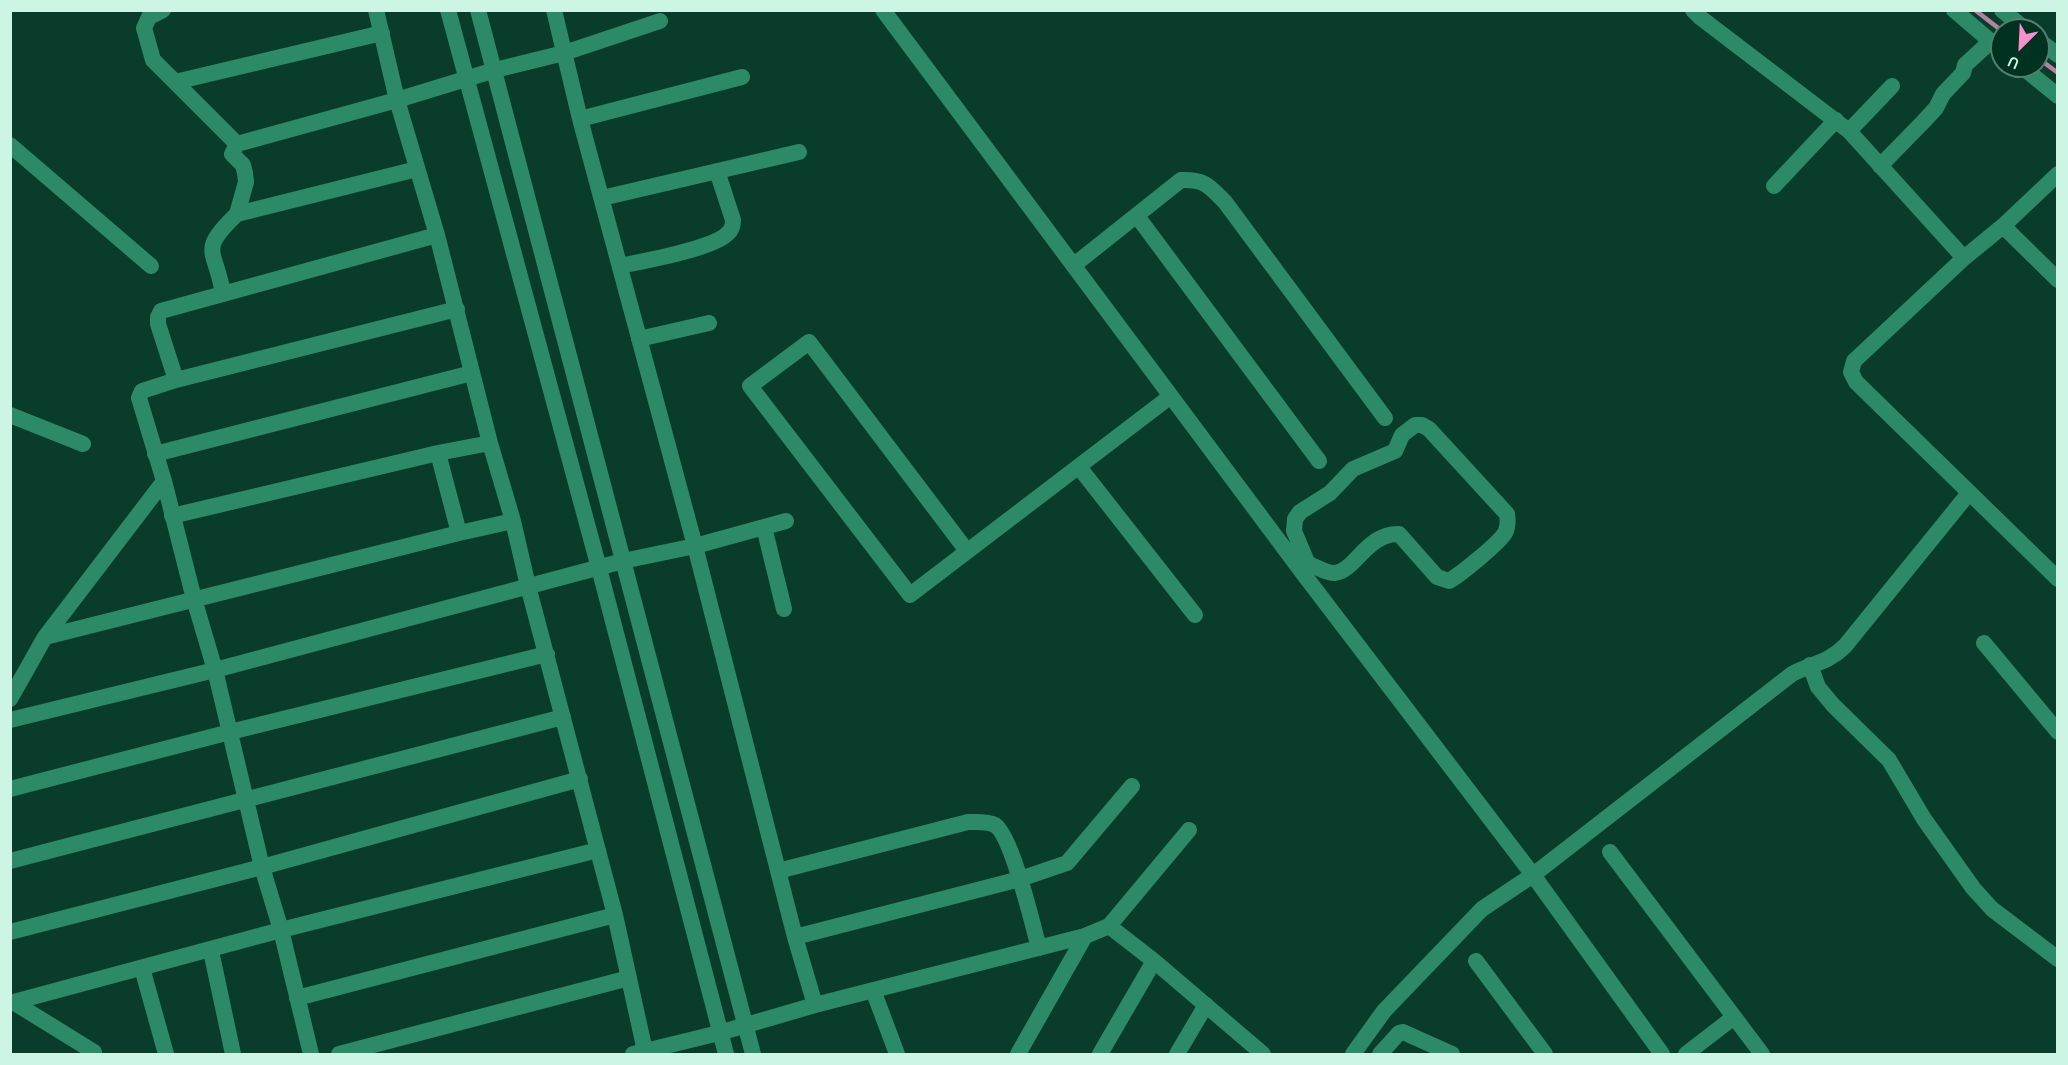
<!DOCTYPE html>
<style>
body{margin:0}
#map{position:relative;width:2068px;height:1065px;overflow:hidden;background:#093c2b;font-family:Karla,sans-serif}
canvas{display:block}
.frame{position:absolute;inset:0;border:12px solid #ccf6e3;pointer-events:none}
.north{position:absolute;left:1990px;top:18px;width:60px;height:60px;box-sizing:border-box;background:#003121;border:2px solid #52806f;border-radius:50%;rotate:204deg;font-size:16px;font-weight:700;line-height:24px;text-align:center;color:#ccf6e3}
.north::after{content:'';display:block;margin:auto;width:21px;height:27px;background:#f890cb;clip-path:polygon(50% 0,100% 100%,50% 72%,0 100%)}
</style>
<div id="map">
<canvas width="2068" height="1065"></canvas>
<div class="frame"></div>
<div class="north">U</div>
</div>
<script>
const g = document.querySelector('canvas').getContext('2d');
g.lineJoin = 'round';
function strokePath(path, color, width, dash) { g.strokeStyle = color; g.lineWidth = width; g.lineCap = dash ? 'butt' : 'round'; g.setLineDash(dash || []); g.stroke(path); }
const stream = new Path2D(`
 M1975,10L2002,31
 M2038,58L2058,73`);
const minor = new Path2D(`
 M163,10L149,17L144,28L153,60L237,144
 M376,10L397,100L437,235L490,443L513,521L528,586L615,915L645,1051
 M448,10L599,568L726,1054
 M478,10L753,1054
 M554,10L580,119L695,546L795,937L815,1005
 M883,10L1302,572L1533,875L1662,1054
 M1693,10L1701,18L1849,131L1964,258
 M1954,10L2002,51
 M2002,10L2026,30
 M2038,40L2058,55
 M2021,66L2058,96
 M175,82L382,33
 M580,119L742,77
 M1849,131L1892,86
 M10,145L151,266
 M1880,166L1924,121L1936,108L1943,94L1963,73L1965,65L1990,42
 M2058,174L2003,226L1964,258L1854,361L1851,372L1856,382L2058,579
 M1774,186L1836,120
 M602,198L799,152
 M237,214L246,182L245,173L243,165L232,154L237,144L397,100L495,70L564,53L660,21
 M1137,216L1319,461
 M2003,226L2058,280
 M1074,265L1181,180C1205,179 1209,186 1225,202L1385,418
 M620,266C643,261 714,249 728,233C732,230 733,225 733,220L717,171
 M223,294C216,249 197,252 237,214L417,169
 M639,339L709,323
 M176,380L158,324V317L161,311L437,235
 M10,415L83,444
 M1415,425H1422L1429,429L1507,514C1508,520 1508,527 1505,533C1498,544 1461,574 1449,581L1437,577L1399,534C1367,533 1355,571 1335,573C1327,574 1316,566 1308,564L1294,531L1295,519L1300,512L1330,493L1353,469L1395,451L1402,435Z
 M438,453L459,533
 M155,454L472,373
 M1079,467L1195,615
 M172,516L438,453L490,443
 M764,527L784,609
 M967,551L809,342L750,386L910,595L1171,396
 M45,637L459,533L513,521
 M1984,643L2058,732
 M1810,665L1818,687L1833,705L1889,760L1924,819L1973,888L1992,909L2058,959
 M10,699L45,637L164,481
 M10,720L215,670L623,561L695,546L786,521
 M10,789L230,732L547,654
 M1610,852L1762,1054
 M10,861L563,717
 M778,871L968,822C976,822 988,821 995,825C1012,836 1033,926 1039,948
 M1109,926L1154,961L1263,1054
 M10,932L262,867L580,779
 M795,937L1020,879L1067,863L1132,786
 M211,951L233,1054
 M1476,961L1545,1054
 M142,968L166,1054
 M873,990L897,1054
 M297,998L615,915
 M13,1002L94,1052
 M10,1003L281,930L598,850
 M311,1054L281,930L262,867L215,670L194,599L164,481L139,398L142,391L176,380L457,309
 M339,1054L629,978
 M633,1054L719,1033L815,1005L1085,936L1109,926L1189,830
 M1018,1054L1085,936
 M1100,1054L1154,961
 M1177,1054L1206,1005
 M1353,1054L1384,1011L1482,909L1533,875L1792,674C1813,663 1828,663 1845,646L1969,493
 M1380,1054L1399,1033L1403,1032L1452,1054
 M1686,1054L1734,1017`);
strokePath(stream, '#b482a1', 4.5);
strokePath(minor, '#2d8a69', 16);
</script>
